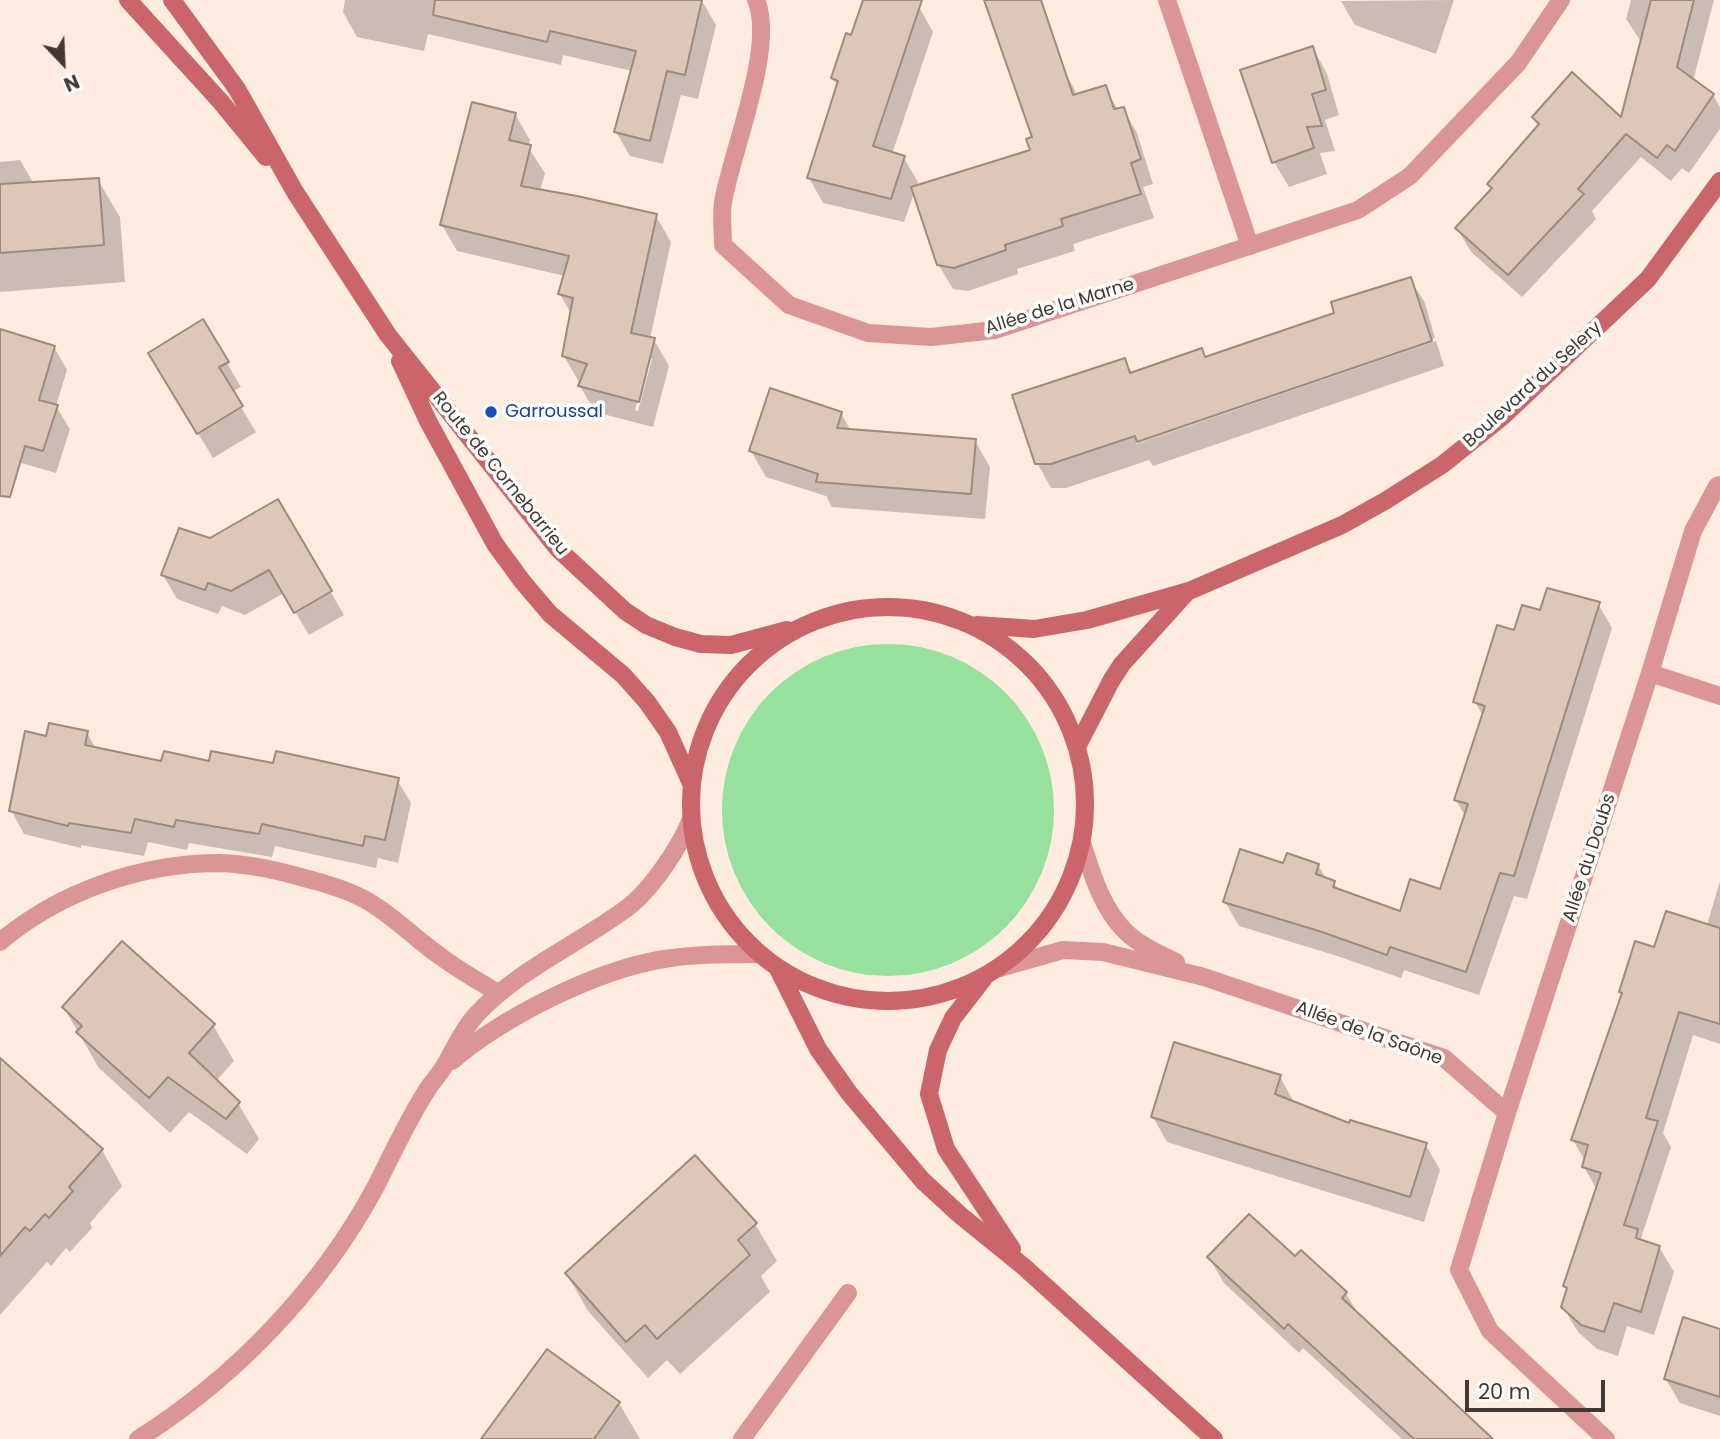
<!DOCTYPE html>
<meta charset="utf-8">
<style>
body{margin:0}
#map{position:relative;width:1720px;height:1439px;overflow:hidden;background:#feece0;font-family:Poppins,sans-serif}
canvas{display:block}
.north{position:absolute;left:28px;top:28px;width:70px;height:70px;-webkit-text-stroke:5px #fff;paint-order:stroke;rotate:157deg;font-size:19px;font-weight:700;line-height:28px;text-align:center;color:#423934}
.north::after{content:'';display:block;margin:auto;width:24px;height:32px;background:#423934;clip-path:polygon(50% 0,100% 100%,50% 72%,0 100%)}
.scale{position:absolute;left:1465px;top:1380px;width:140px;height:32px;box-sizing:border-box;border:4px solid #423934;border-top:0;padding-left:9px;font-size:21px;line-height:24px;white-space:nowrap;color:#423934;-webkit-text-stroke:5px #fff;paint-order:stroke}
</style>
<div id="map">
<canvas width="1720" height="1439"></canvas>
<div class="north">N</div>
<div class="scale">20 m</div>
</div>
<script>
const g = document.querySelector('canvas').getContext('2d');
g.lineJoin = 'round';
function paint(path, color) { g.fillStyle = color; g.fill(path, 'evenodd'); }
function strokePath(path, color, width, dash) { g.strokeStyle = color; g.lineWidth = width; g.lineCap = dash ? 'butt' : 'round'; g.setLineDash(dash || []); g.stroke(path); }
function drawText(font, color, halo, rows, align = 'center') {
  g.font = font + ' Poppins,sans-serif'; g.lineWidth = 7; g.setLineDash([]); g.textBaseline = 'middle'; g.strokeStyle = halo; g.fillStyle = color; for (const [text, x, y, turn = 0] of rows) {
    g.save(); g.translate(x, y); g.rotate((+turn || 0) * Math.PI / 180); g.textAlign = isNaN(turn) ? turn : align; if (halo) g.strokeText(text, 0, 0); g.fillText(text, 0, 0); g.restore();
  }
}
const green = new Path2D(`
 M722 810a166 166 0 1 1 332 0a166 166 0 1 1-332 0Z`);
const shadow = new Path2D(`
 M345,0H699L702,1L716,25L698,99L681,95L663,164L630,156L616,132L632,71L563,55L561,65L428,34L424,51L357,37L343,12Z
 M864,0H901L919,7L933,32L892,154L904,158L918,182L916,187L1032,151L1034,138L1061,65L1078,96L1105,87L1118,110L1123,109L1137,133L1153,184L1143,187L1154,218L1073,244L1075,251L1017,269L1018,274L968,291L953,289L938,264L914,193L904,222L823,203L809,178L838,87L833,78L852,37Z
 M1454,0L1436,54L1355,25L1341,1Z
 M1631,0H1714L1693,81L1713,95L1720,107V129L1689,173L1682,168L1671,181L1641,157L1592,211L1596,219L1522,297L1471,252L1457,228L1493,190L1489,184L1539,127L1534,118L1622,120L1642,43L1626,19Z
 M1313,48L1327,74L1339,115L1325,120L1335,151L1320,153L1327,174L1289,187L1274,162Z
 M515,114L530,140L528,147L545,173L540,191L656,216L671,242L650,339L654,340L669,366L653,427L595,412L580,386L582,382H579L564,356L571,314L560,294L565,276L457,251L442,225ZM648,359H652L638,411L635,410Z
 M20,160L34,184L98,180L120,217L125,282L0,292V162Z
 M1410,279L1425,303L1435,338L1136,440V444L1436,341L1444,366L1153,466L1149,460L1066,488H1051L1037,463L1124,360L1133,374L1202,351L1206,358L1336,314Z
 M0,331L54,347L67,370L56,406L70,429L56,473L0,457Z
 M227,363L241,387L232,392L256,432L213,458L165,379Z
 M841,413L851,431L975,441L990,467L985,519L832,507L826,496L766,477L751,451Z
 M278,502L344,615L309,635L284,593L245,615L222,606L218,614L177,599L163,575L210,540Z
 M1598,604L1612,628L1527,899L1514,896L1479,995L1404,970L1401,978L1334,955L1239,926L1225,902L1284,865H1318L1326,879L1334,882L1339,892L1401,914L1441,892L1465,816L1456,800L1483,716L1475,702L1515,632L1542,612Z
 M87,733L96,749L162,763L275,765L397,780L411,803L398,863L378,858L376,868L275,846L272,857L189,843L187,850L148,842L144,856L81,845V848L24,834L11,810Z
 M1720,881V1044L1693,1035L1663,1133L1671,1147L1641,1238L1644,1242L1659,1247L1674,1272L1654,1335L1627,1326L1618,1356L1597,1349L1578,1332L1563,1307L1568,1291L1565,1286L1597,1190L1584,1167L1585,1161L1573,1140L1623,996L1621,992L1655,949L1707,925Z
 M64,1008L213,1025L234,1061L216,1081L238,1103L259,1139L247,1154L189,1112L170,1133L99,1068Z
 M0,1060L102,1150L122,1186L90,1223L92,1228L70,1252L66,1248L51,1266L47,1262L0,1315Z
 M1280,1077L1294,1102L1350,1125L1426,1145L1440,1170L1424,1222L1167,1142L1153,1117Z
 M755,1224L777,1261L761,1276L770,1292L680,1374L667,1360L648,1378L588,1311L567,1274Z
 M1301,1253L1346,1294L1360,1317L1490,1439H1402L1303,1348L1299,1353L1224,1283L1209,1258L1295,1259Z
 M1720,1331V1416L1680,1403L1665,1378Z
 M619,1403L640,1439H483Z`);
const building = new Path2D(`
 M435,0H702L685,75L667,71L650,141L614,132L636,51L550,31L547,42L433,15Z
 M863,0H922L873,146L905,156L891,199L807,178L838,81L831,78L846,33L851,35Z
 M984,0H1041L1073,95L1106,85L1114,109L1124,107L1141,159L1131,163L1141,194L1061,219L1063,226L1005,245L1006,250L954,268L937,265L911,187L1030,150L1026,139L1032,137Z
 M1651,0H1694L1677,67L1714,94L1675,151L1667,145L1657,158L1626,134L1578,189L1584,194L1508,275L1455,228L1492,188L1487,184L1539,124L1532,117L1572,72L1621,117Z
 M1313,46L1326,90L1312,94L1322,126L1307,127L1314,148L1272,163L1240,70Z
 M472,102L516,113L509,140L531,145L521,186L577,196L657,214L631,333L655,338L639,402L578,386L587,364L562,356L573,298L558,294L569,256L440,225Z
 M99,178L104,245L0,253V184Z
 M1411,277L1432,341L1137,442L1135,436L1051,464H1035L1012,395L1125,358L1130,373L1202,348L1205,357L1334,313L1331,302Z
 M203,319L229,362L219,367L243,406L197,434L148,353Z
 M0,329L55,346L39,400L58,405L43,451L25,446L10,497L0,496Z
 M770,388L842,412L837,428L976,439L971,494L816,482L818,474L749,451Z
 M278,499L332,591L294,613L269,570L231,591L208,583L205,590L161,575L179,528L210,538Z
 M1547,588L1600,602L1514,876L1500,873L1466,972L1390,947L1387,955L1319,931L1223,902L1240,849L1283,863L1287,853L1319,864L1316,874L1335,881L1333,887L1400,911L1410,879L1440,889L1468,804L1454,800L1485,706L1473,702L1497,625L1514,630L1522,605L1540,610Z
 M49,723L88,731L85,745L161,761L164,751L209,761L211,751L273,763L276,751L399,778L385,840L365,836L363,846L262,824L259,834L176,820L174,827L135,819L131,833L69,823L68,826L9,811L25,731L46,736Z
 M1666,911L1720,928V1024L1679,1012L1646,1118L1658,1121L1624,1225L1638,1229L1636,1238L1660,1246L1641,1312L1614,1303L1604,1332L1581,1325L1561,1307L1567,1288L1563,1286L1601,1173L1582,1167L1588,1145L1571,1140L1622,993L1619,992L1635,941L1654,947Z
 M122,941L215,1024L189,1053L240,1102L226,1119L168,1077L149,1098L76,1032L82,1026L62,1007Z
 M1174,1042L1281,1075L1275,1094L1349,1123L1350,1120L1427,1143L1410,1197L1151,1117Z
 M0,1058L103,1149L69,1187L73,1191L49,1218L45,1214L30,1231L25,1227L0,1256Z
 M695,1155L757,1223L738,1240L750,1255L657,1339L645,1325L626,1342L565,1273Z
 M1249,1214L1295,1256L1301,1250L1347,1292L1342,1298L1493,1439H1414L1288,1324L1284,1329L1207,1257Z
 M1683,1317L1720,1329V1397L1664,1379Z
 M547,1349L620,1402L594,1439H481Z`);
const lane = new Path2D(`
 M1167,0L1250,246
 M742,1439L848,1293`);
const street = new Path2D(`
 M756,0C776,46 732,150 723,202C721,216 723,231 723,245L789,305L868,333L931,337L995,330L1358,210L1410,176L1518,63L1561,0
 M1650,673L1693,531L1717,486L1720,485
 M1082,843C1092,873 1101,907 1125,931C1139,945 1158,953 1176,962
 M0,942C60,891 142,863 220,863C249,864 277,870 304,878C324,883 345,889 364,899C392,914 414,938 440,956C458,970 479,981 498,993
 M996,969L1063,950L1103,952L1204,977L1444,1058L1507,1113L1459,1270L1490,1331L1606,1439
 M452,1061C503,1017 596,970 664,959C695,954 728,954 760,954
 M1507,1113L1650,673L1720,696
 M138,1439C235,1378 321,1288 375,1188C392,1155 407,1121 427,1090C432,1082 438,1076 443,1068C454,1051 461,1031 476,1015C519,969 577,945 627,908C651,890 680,847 691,819`);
const secondary = new Path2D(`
 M128,0L221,102L266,157
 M172,0L237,89L295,192L388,335L558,549L625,611L646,625L675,637L701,644L731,645L787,630
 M400,361L428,421L495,544L522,581L550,614L623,675L647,702L668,732L691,783
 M691 804a197 197 0 1 1 394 0a197 197 0 1 1-394 0Z
 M977,625L1034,629L1087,620L1189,591L1342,525L1385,501L1442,465L1502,417L1648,279L1720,181
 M1077,747L1111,681L1122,664L1188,591
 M778,969L818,1049L849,1093L923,1181L960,1215L1023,1266L1214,1439
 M984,978L953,1018L938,1050L929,1094L946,1149L1012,1249`);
const markers = [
 [491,412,7,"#1a4fb4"]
];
const streetNames = [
 ["Allée de la Marne",1060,307,-17],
 ["Boulevard du Selery",1533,385,-42],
 ["Route de Cornebarrieu",500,474,51],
 ["Allée du Doubs",1590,858,-72],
 ["Allée de la Saône",1369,1034,20]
];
const transitNames = [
 ["Garroussal",505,412]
];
paint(green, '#98e09e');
paint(shadow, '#0003');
paint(building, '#ddc7b9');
strokePath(building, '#9e897c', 2);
strokePath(lane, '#db9597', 18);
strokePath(street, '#db9597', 18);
strokePath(secondary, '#ca656c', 18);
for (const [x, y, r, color] of markers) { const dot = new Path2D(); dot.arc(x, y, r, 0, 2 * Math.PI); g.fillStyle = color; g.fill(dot); strokePath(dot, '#fff', 2.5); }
drawText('18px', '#423934', '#fff', streetNames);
drawText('18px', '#164399', '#fff', transitNames, 'left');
</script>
